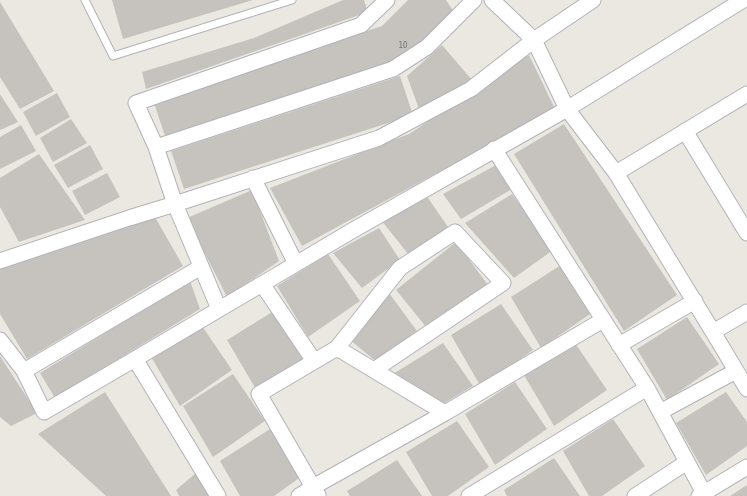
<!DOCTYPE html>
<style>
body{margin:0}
canvas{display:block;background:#ebe8e2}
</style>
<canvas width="747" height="496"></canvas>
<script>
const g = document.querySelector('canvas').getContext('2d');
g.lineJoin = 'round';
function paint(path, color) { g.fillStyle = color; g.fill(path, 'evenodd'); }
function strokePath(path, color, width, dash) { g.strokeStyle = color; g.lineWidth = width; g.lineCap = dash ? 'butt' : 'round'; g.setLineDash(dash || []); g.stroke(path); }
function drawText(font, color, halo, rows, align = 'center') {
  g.font = font + ' "Asap Condensed",sans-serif'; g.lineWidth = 3; g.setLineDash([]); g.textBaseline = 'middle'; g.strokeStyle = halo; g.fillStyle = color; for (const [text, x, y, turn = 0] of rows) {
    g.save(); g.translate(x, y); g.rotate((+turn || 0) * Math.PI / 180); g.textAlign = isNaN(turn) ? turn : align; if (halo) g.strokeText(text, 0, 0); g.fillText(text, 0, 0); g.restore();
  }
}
const building = new Path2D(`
 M112,0H253L123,39Z
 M343,0H364L368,12L146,89L142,72L254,38Z
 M408,0H446L454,12L395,64L166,139L153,100L382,26Z
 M0,2L54,91L20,109L0,77Z
 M442,45L472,80L419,109L407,76Z
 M529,55L555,109L302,246L270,188L409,134Z
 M400,76L413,115L184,189L171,151Z
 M57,93L70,117L36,136L23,112Z
 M0,94L18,122L0,130Z
 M71,119L87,143L53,162L40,138Z
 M564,124L677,295L624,331L514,154Z
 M21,125L36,151L0,169V137Z
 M90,145L103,169L68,188L54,165Z
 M39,154L85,220L19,242L0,207V178Z
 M498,164L512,189L461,219L443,194Z
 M107,173L120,197L85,215L72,191Z
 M252,190L279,261L227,297L187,218Z
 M512,194L553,250L514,278L465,223Z
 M426,195L448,227L409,255L381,220Z
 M155,217L183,266L27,359L0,314V269Z
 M379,228L400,260L362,288L333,253Z
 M456,242L488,285L427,328L396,290Z
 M328,254L360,301L308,337L277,286Z
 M561,265L593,312L541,348L511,297Z
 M190,281L200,309L55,398L40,373Z
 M389,293L417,331L377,362L350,340Z
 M501,304L533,350L481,387L451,335Z
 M277,309L310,355L257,391L227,340Z
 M687,317L719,364L667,400L637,349Z
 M200,323L232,370L180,406L150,355Z
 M443,343L473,386L441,405L393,374Z
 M575,343L607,390L554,426L524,375Z
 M0,356L37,413L11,426L0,417Z
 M233,374L265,421L213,457L183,406Z
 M515,382L547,429L495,465L465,414Z
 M105,392L171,496H106L38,434Z
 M726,392L747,422V446L706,475L676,423Z
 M613,419L645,466L602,496H589L563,451Z
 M457,421L489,467L448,496H432L406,452Z
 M270,429L302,476L274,496H240L220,461Z
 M554,458L580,496H507L504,490Z
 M397,460L422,496H350L347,491Z
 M196,473L210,496H179L176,490Z
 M747,485V496H730Z`);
const lane = new Path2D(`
 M85,0L113,56L292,0`);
const street = new Path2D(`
 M492,0L534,40L567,109L616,173L713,332L747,312
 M685,131L747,233
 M156,147L393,69L427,47L474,0
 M616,173L747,94
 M253,178L296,264
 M0,261L129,218L175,204L379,138L471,89L534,40L593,0
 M262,284L314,361
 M219,309L175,204L156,147L136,103L361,25L387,0
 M713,332L747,389
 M0,340L24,371L44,412L135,359
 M619,345L695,301
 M337,348L259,394L313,487L445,413
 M374,370L503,283L455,232L400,268L337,348L445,413L603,320
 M24,371L201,267
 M647,388L660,412L736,371
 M686,460L704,493
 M218,496L135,359L355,229L567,109L743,0
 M299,496L313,487L318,495
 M469,496L647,388L494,149
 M635,496L681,466L686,460L660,412
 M699,496L747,467`);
const numberNames = [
 ["10",403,45]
];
paint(building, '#c6c3be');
strokePath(lane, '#afb3b6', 9);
strokePath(street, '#afb3b6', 17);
strokePath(lane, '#fff', 7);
strokePath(street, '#fff', 15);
drawText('9px', '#757778', null, numberNames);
</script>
